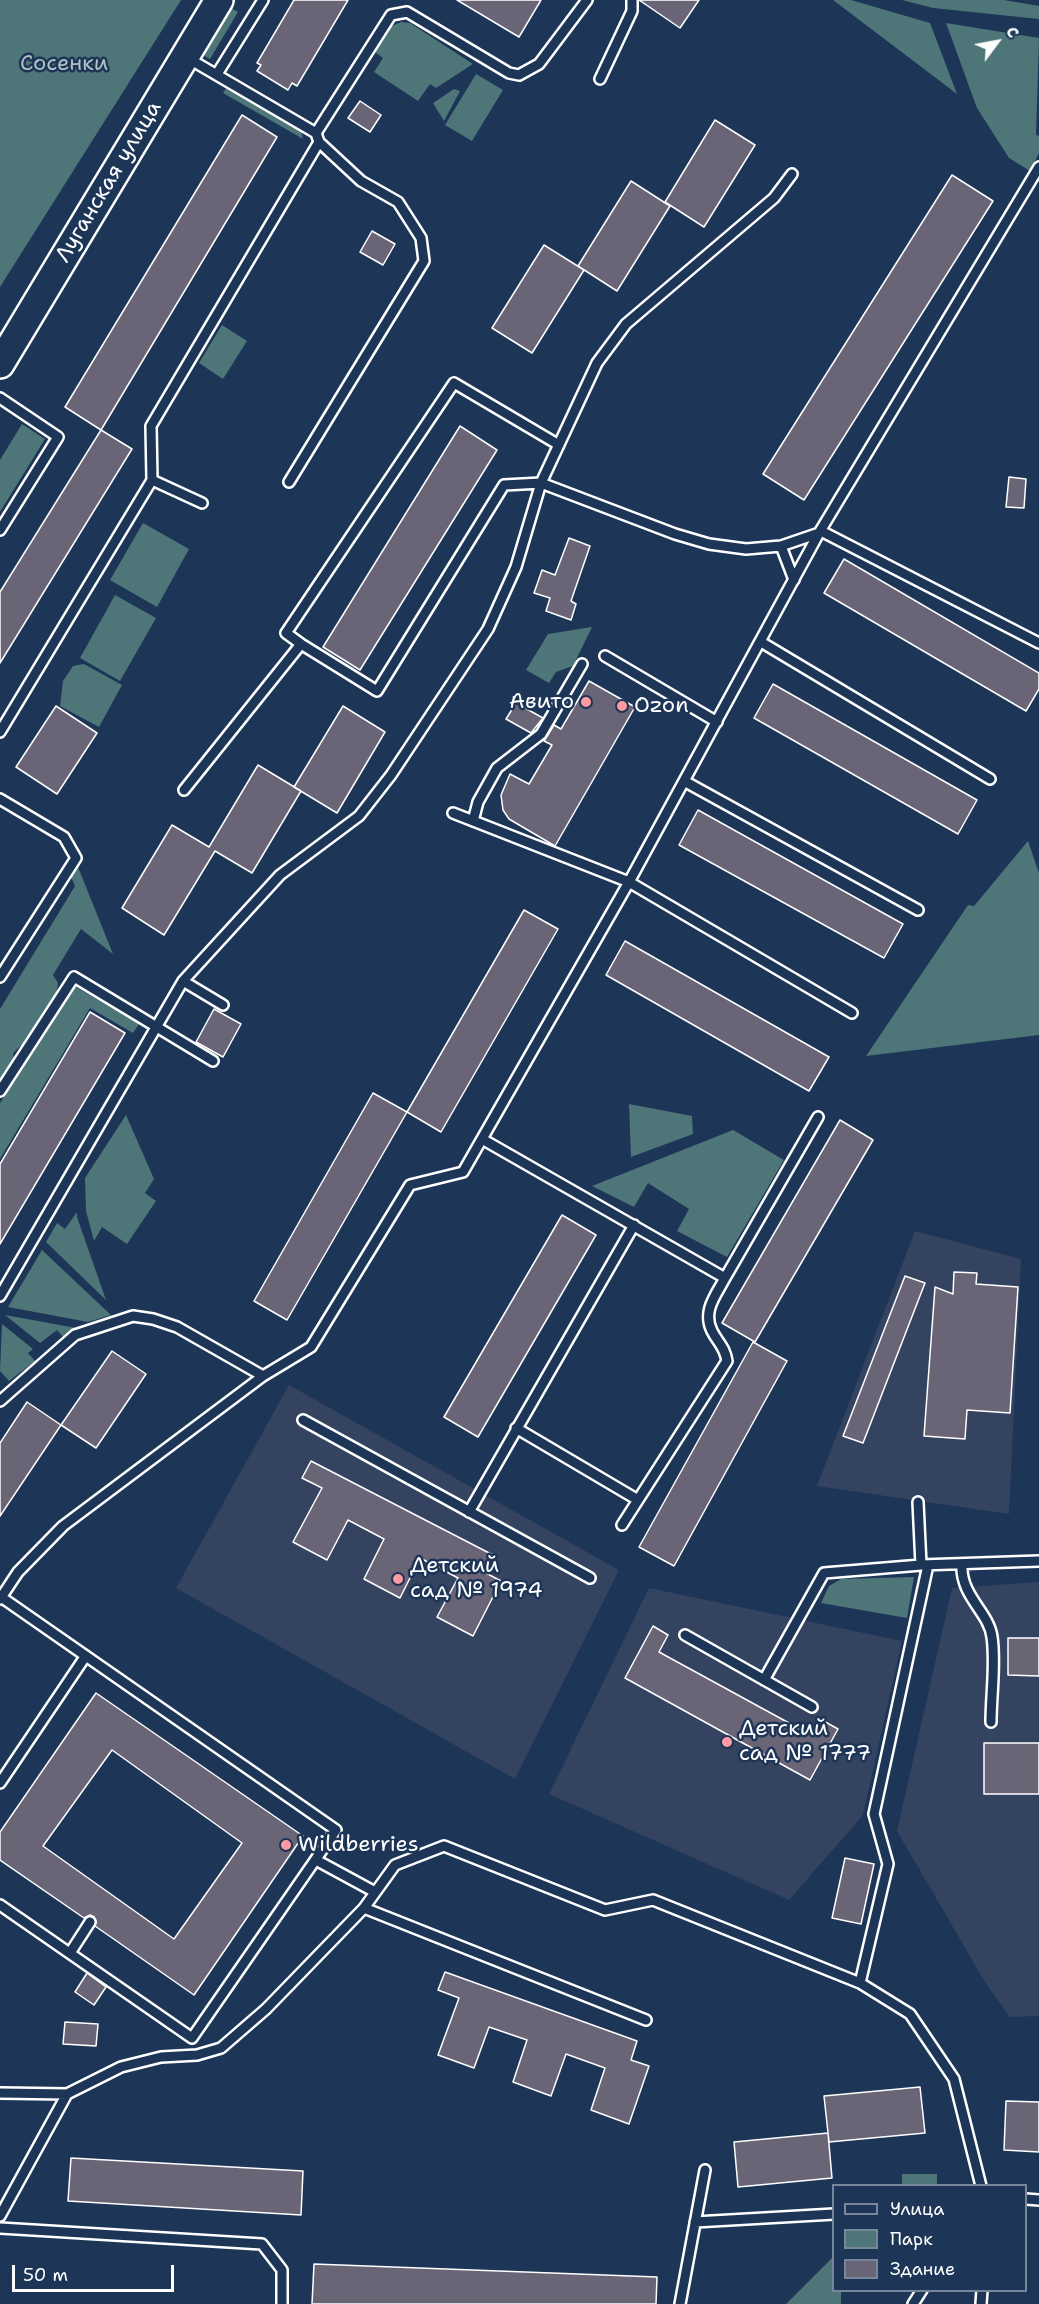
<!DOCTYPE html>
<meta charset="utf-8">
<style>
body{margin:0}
#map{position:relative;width:1039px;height:2304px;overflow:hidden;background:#1d3557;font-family:"Shantell Sans",sans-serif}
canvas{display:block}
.legend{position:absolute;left:832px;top:2184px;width:195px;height:108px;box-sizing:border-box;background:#1d3557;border:2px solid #77869a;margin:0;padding:8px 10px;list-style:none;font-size:18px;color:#fff}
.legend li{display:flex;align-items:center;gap:12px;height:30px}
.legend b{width:30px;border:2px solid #77869a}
.north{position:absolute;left:967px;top:12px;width:60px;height:60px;-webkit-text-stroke:4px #1d3557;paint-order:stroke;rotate:58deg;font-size:16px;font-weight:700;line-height:24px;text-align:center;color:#fff}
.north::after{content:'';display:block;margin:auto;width:21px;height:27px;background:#fff;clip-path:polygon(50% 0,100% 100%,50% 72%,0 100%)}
.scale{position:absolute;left:12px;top:2265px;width:162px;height:27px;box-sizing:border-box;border:3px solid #fff;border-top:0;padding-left:8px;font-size:18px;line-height:21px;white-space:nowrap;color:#fff;-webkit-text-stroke:4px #1d3557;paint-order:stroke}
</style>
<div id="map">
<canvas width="1039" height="2304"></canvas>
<ul class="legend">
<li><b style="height:8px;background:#1d3557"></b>Улица</li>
<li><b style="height:16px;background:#4e7578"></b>Парк</li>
<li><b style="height:16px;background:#696476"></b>Здание</li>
</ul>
<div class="north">С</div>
<div class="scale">50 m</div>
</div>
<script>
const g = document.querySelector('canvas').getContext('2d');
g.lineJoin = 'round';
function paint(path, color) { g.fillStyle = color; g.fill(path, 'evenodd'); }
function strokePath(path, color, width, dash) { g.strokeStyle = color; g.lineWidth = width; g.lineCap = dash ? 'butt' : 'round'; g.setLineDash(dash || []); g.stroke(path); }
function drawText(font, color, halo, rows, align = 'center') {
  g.font = font + ' "Shantell Sans",sans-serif'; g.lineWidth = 5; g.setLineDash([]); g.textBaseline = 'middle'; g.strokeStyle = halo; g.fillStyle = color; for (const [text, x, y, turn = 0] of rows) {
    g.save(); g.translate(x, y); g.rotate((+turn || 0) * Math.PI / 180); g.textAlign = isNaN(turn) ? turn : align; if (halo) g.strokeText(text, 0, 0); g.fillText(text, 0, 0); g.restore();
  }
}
const built = new Path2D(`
 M915,1231L1021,1259L1009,1514L817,1486Z
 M289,1385L619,1570L515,1779L176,1588Z
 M1039,1582V2016L1010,2017L985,1982L897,1831L952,1588Z
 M649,1588L902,1641L863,1815L789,1900L549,1794Z`);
const green = new Path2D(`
 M0,0H181L0,287Z
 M833,0H851L930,23L957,94Z
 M902,0H1004L1039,6V19L933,8Z
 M229,7L238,12L210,59L201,54Z
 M401,22L410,23L473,64L436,88L430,84L418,101L374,72L383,58L375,52L392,26Z
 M946,23L1039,38L1036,135L1039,136V153L1030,171L1009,158L977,108Z
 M476,74L503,90L472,141L445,125Z
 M227,87L301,130L303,139L223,93Z
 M454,89L460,91L444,121L433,103Z
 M222,325L247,341L223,379L199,363Z
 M22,424L45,439L0,512V460Z
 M143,523L189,549L157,607L110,580Z
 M115,595L156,618L120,681L80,658Z
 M592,627L573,666L556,672L549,683L526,670L548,634Z
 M84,664L122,685L99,727L60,706L63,681L73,666Z
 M1028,841L1039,873V1035L866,1056L968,905L974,906Z
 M78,867L113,954L81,929L53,975L58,983L53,1017L13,1053L17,1075L74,986L139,1024L133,1033L90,1008L0,1159V1103L16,1077L0,1087V1009L75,886L71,877Z
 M629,1104L692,1116L693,1134L631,1157Z
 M126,1115L154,1179L145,1193L156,1201L127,1244L102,1227L94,1241L86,1211L85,1178Z
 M733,1130L784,1160L727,1257L677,1231L689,1209L648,1183L634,1207L592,1186Z
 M77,1212V1217L106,1300L46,1242L57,1223L65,1229Z
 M42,1250L111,1315L88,1322L8,1307Z
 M5,1315L82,1329L64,1338L57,1330L40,1343Z
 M2,1324L33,1349L28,1353L35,1361L9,1381L0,1371Z
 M914,1577L907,1618L821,1603L829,1586L841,1579Z
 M902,2174H937V2185H902Z
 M833,2257L834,2290L841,2291V2304H786Z`);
const building = new Path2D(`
 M294,0H348L297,86L292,83L288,90L257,71L261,65L257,63Z
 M457,0H541L519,37Z
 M639,0H699L680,28Z
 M360,101L381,115L370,132L348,118Z
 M242,115L277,137L101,430L65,407Z
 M715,120L755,145L704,227L665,202Z
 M952,175L993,201L804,500L763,474Z
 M631,181L670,206L617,291L578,266Z
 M372,231L395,244L383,265L360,252Z
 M544,245L584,270L532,353L492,328Z
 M460,426L497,450L360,670L323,647Z
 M101,430L132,449L0,663V592Z
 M1009,477L1026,479L1024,508L1006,507Z
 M569,538L590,546L571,601L576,604L571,620L546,611L550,598L534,593L542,570L555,575Z
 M844,559L1039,673V689L1026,711L824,593Z
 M589,681L635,707L555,846L509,819L503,810L501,795L510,774L529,784L552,745L544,741L554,725L561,729Z
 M773,684L977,800L958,834L754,718Z
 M516,703L543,718L531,733L506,719Z
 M56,706L97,733L57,794L16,767Z
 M343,706L385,732L337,813L294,787Z
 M258,765L301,791L252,873L215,851L164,935L122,908L172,825L209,847Z
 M698,810L903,924L884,958L679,845Z
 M524,910L558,929L441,1132L407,1112Z
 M625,941L829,1057L809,1091L606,975Z
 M214,1009L241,1024L223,1057L196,1042Z
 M90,1012L125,1033L0,1244V1164Z
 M373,1093L407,1112L287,1320L254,1301Z
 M840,1120L873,1140L755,1342L722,1323Z
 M562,1215L596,1235L478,1437L444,1417Z
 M954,1272L977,1273L976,1284L1018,1287L1010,1413L967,1410L965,1439L924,1436L935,1287L953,1294Z
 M905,1276L925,1283L863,1443L843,1436Z
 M753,1342L787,1361L674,1566L639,1547Z
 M112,1351L146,1374L96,1448L61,1425Z
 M27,1402L61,1425L0,1516V1443Z
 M311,1461L493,1555L484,1572L501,1581L473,1636L437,1617L458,1578L420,1558L400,1598L364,1579L384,1539L348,1520L327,1560L293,1542L322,1488L302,1478Z
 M653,1626L668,1635L659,1652L811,1735L820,1719L838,1729L810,1780L625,1678Z
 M1008,1638H1039V1676L1008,1675Z
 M96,1693L303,1836L194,1995L95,1926L94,1917L90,1915L84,1918L0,1860V1832ZM112,1750L242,1843L174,1939L43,1846Z
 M984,1743H1039V1794H984Z
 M845,1858L874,1864L861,1924L832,1918Z
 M445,1972L637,2041L631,2060L649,2066L629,2124L591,2110L605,2068L566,2054L551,2096L513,2082L527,2040L489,2027L474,2068L438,2055L459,1998L438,1990Z
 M87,1973L106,1987L94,2005L75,1992Z
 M65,2022L98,2024L96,2046L63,2044Z
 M920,2087L925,2133L829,2142L824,2096Z
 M1006,2101L1039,2102V2152L1004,2150Z
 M828,2133L832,2178L738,2187L734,2142Z
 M71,2158L303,2171L301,2215L68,2201Z
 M314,2264L657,2277L656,2304H312Z`);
const lane = new Path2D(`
 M217,74L263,0
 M600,79L632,11V0
 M316,133L391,15L407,12L509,73L519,75L539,64L587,0
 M0,398L58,437L0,530
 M152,480L202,503
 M289,482L424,261L421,238L398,202L361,181L319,142
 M821,531L1039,643
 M781,546L819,533
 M761,642L990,779
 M301,644L286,633L454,383L559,445
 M605,656L717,722
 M0,732L152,480L151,426L319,142L316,133L186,57
 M684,781L918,910
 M184,790L301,644L377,691L504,485L541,483L675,534L709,544L746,549L781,546L794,580
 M0,799L64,837L76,858L0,977
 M453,813L629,882L852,1013
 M473,821L478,802L497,768L541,734L582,664
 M183,981L223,1005
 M0,1091L74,977L213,1061
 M482,1139L725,1278L818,1117
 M0,1296L183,981L280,875L359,816L391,775L488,629L516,567L541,483L597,363L626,324L774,198L792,174
 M0,1401L75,1335L133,1316L153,1319L177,1327L263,1376
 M303,1420L590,1578
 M516,1428L638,1500
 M918,1502L921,1565
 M469,1512L634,1225
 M622,1525L727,1361C725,1347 718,1343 712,1331C702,1311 716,1295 725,1278
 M962,1564C960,1596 989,1612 992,1637C996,1664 991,1695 991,1722
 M928,1565L874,1814L888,1864L860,1983L910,2014L954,2079L981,2186
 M0,1599L18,1572L63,1526L263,1376L311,1347L410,1185L463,1172L629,882L819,533L1039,167
 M685,1635L812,1707
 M764,1680L824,1573L921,1565L1039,1561
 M0,1783L85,1657
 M316,1860L375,1892
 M0,1905L192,2038L336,1830L1,1597
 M364,1908L646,2020
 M70,1953L90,1922
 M0,2093L67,2094
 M1026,2199L1039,2200
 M0,2216L67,2094L121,2067L161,2057L197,2055L221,2048L266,2009L364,1908L395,1865L444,1846L605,1910L653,1900L860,1983
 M695,2222L834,2214
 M0,2228L262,2244L282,2270V2304
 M680,2304L705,2170
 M913,2304L922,2290
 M981,2304L982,2290`);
const secondary = new Path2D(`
 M0,364L219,0`);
const markers = [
 [586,702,6,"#ff9aa2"],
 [622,706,6,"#ff9aa2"],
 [398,1579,6,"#ff9aa2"],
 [727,1742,6,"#ff9aa2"],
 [286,1845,6,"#ff9aa2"]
];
const parkNames = [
 ["Сосенки",64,64]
];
const streetNames = [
 ["Луганская улица",109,182,-59]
];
const poiNames = [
 ["Авито",574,702,"right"],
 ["Ozon",634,706],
 ["Детский",410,1566],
 ["сад № 1974",410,1591],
 ["Детский",739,1729],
 ["сад № 1777",739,1754],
 ["Wildberries",298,1845]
];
paint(built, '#344360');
paint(green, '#4e7578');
paint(building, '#696476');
strokePath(building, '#fff', 1.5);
strokePath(lane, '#fff', 14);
strokePath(secondary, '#fff', 32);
strokePath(lane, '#1d3557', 9);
strokePath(secondary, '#1d3557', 27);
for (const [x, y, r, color] of markers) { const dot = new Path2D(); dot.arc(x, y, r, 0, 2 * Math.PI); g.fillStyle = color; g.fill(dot); strokePath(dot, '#1d3557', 2); }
drawText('22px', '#afc1c2', '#1d3557', parkNames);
drawText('22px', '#fff', '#1d3557', streetNames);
drawText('22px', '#fff', '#1d3557', poiNames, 'left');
</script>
